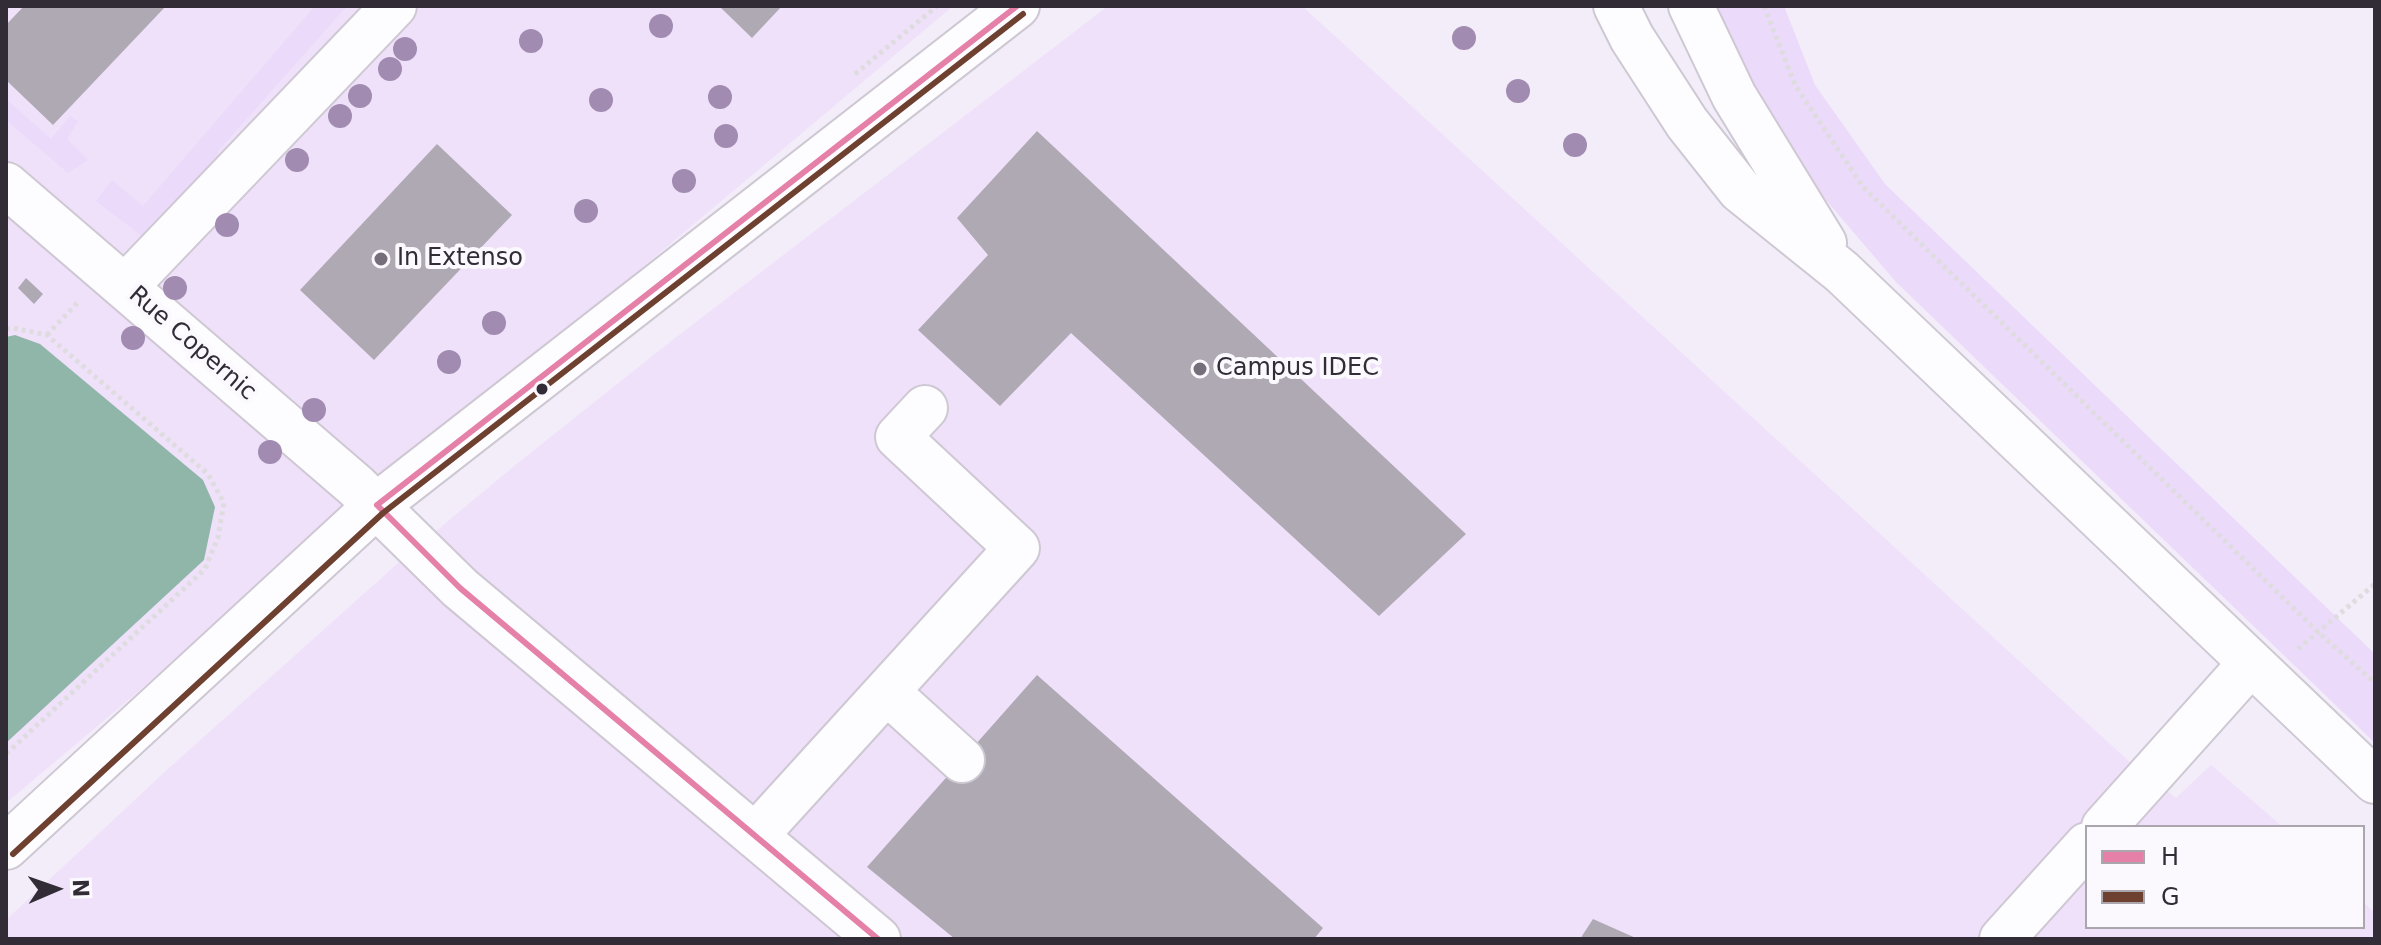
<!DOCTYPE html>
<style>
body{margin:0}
#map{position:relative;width:2381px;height:945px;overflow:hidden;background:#f3ecf9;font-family:"DejaVu Sans",sans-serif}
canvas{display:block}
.frame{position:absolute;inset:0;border:8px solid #322c37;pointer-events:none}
.legend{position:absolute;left:2085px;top:825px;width:280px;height:104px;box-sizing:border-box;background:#fbf8fe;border:2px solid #aba6ae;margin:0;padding:10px 14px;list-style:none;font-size:24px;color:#322c37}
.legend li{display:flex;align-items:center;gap:16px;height:40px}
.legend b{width:40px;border:2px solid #aba6ae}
.north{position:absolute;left:16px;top:849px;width:80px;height:80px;-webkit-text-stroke:6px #fbf8fe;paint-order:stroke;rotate:88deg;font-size:22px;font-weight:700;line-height:32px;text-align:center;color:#322c37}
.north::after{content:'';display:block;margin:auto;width:28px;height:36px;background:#322c37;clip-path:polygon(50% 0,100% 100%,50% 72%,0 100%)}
</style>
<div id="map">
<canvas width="2381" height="945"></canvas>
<div class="frame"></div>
<ul class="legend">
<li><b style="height:10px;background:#e580a9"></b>H</li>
<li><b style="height:10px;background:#6e4030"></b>G</li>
</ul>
<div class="north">N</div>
</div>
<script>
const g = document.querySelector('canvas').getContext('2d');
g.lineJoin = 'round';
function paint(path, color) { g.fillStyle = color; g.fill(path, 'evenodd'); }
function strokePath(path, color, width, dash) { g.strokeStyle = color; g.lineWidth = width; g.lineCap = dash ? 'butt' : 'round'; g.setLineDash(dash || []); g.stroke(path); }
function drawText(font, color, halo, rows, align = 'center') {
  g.font = font + ' "DejaVu Sans",sans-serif'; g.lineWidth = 8; g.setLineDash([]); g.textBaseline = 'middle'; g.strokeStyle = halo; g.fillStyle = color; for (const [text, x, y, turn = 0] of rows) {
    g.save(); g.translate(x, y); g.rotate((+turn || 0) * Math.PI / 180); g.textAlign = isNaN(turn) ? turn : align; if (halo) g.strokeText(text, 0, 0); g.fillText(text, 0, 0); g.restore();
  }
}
const built = new Path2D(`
 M6,6H953L6,803Z
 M1108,6H1302L2133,765L2176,798L2211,765L2283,827H2087V927H2363V902L2375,913V939H6V920L168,769L406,556L518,463L670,342Z`);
const green = new Path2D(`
 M315,6H347L218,151L219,163L143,237L96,201L112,180L143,206Z
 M1708,6H1784L1815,85L1885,184L2375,654V743L1896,282L1814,186L1756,102Z
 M6,99L51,139L70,116L78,121L67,139L88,160L68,173L6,120Z`);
const water = new Path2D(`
 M15,335L40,344L203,480L215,507L204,560L6,743V337Z`);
const building = new Path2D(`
 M24,6H166L53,125L6,80V25Z
 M719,6H782L752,38Z
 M1037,131L1466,534L1379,616L1071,333L1000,406L918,330L988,255L957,218Z
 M437,144L512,215L374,360L300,290Z
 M26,278L43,294L34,304L18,288Z
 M1037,675L1323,928L1314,939H955L867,867Z
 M1593,919L1638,939H1580Z`);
const path = new Path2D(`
 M1764,6L1795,85L1863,187L2318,632L2375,683
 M855,74L937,6
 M6,329L13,328L47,335L208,474L224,503L218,537L205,569L6,754
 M47,335L79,301
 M2298,649L2375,584`);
const minor = new Path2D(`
 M1616,6L1632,38L1687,123L1740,190L1842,272L2375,781
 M1691,6L1734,96L1824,243
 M6,185L356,486L460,588L878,939
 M125,287L394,6
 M887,692L962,760
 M2104,827L2251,663
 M755,836L1017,548L898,437L925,408
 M6,847L377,505L1017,6
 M2002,939L2087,845`);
const bus1 = new Path2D(`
 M377,505L1017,6
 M377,505L460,588L878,939`);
const bus2 = new Path2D(`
 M13,854L383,513L1023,14`);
const trees = [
 [661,26],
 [1464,38],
 [531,41],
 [405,49],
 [390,69],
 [1518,91],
 [360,96],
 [720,97],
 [601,100],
 [340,116],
 [726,136],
 [1575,145],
 [297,160],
 [684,181],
 [586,211],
 [227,225],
 [175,288],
 [494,323],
 [133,338],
 [449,362],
 [314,410],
 [270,452]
];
const markers = [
 [381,259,8,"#766f7b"],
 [1200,369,8,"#766f7b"],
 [542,389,7,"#322c37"]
];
const poiNames = [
 ["In Extenso",397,259],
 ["Campus IDEC",1216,369]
];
const streetNames = [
 ["Rue Copernic",192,344,41]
];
paint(built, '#efe1fa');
paint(green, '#ebdafa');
paint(water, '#90b6aa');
paint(building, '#afa9b4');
strokePath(minor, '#cec8d3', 48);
strokePath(path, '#dfdce0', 5, [4, 4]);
strokePath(minor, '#fdfcfe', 44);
strokePath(bus1, '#e580a9', 6);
strokePath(bus2, '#6e4030', 6);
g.fillStyle = '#a18bb1';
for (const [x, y] of trees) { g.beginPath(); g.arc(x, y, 12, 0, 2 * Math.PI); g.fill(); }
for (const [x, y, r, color] of markers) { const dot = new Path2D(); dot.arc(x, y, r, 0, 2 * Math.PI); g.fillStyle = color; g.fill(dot); strokePath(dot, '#fbf8fe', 3); }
drawText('24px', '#322c37', '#fbf8fe', poiNames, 'left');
drawText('24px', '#322c37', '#fbf8fe', streetNames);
</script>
